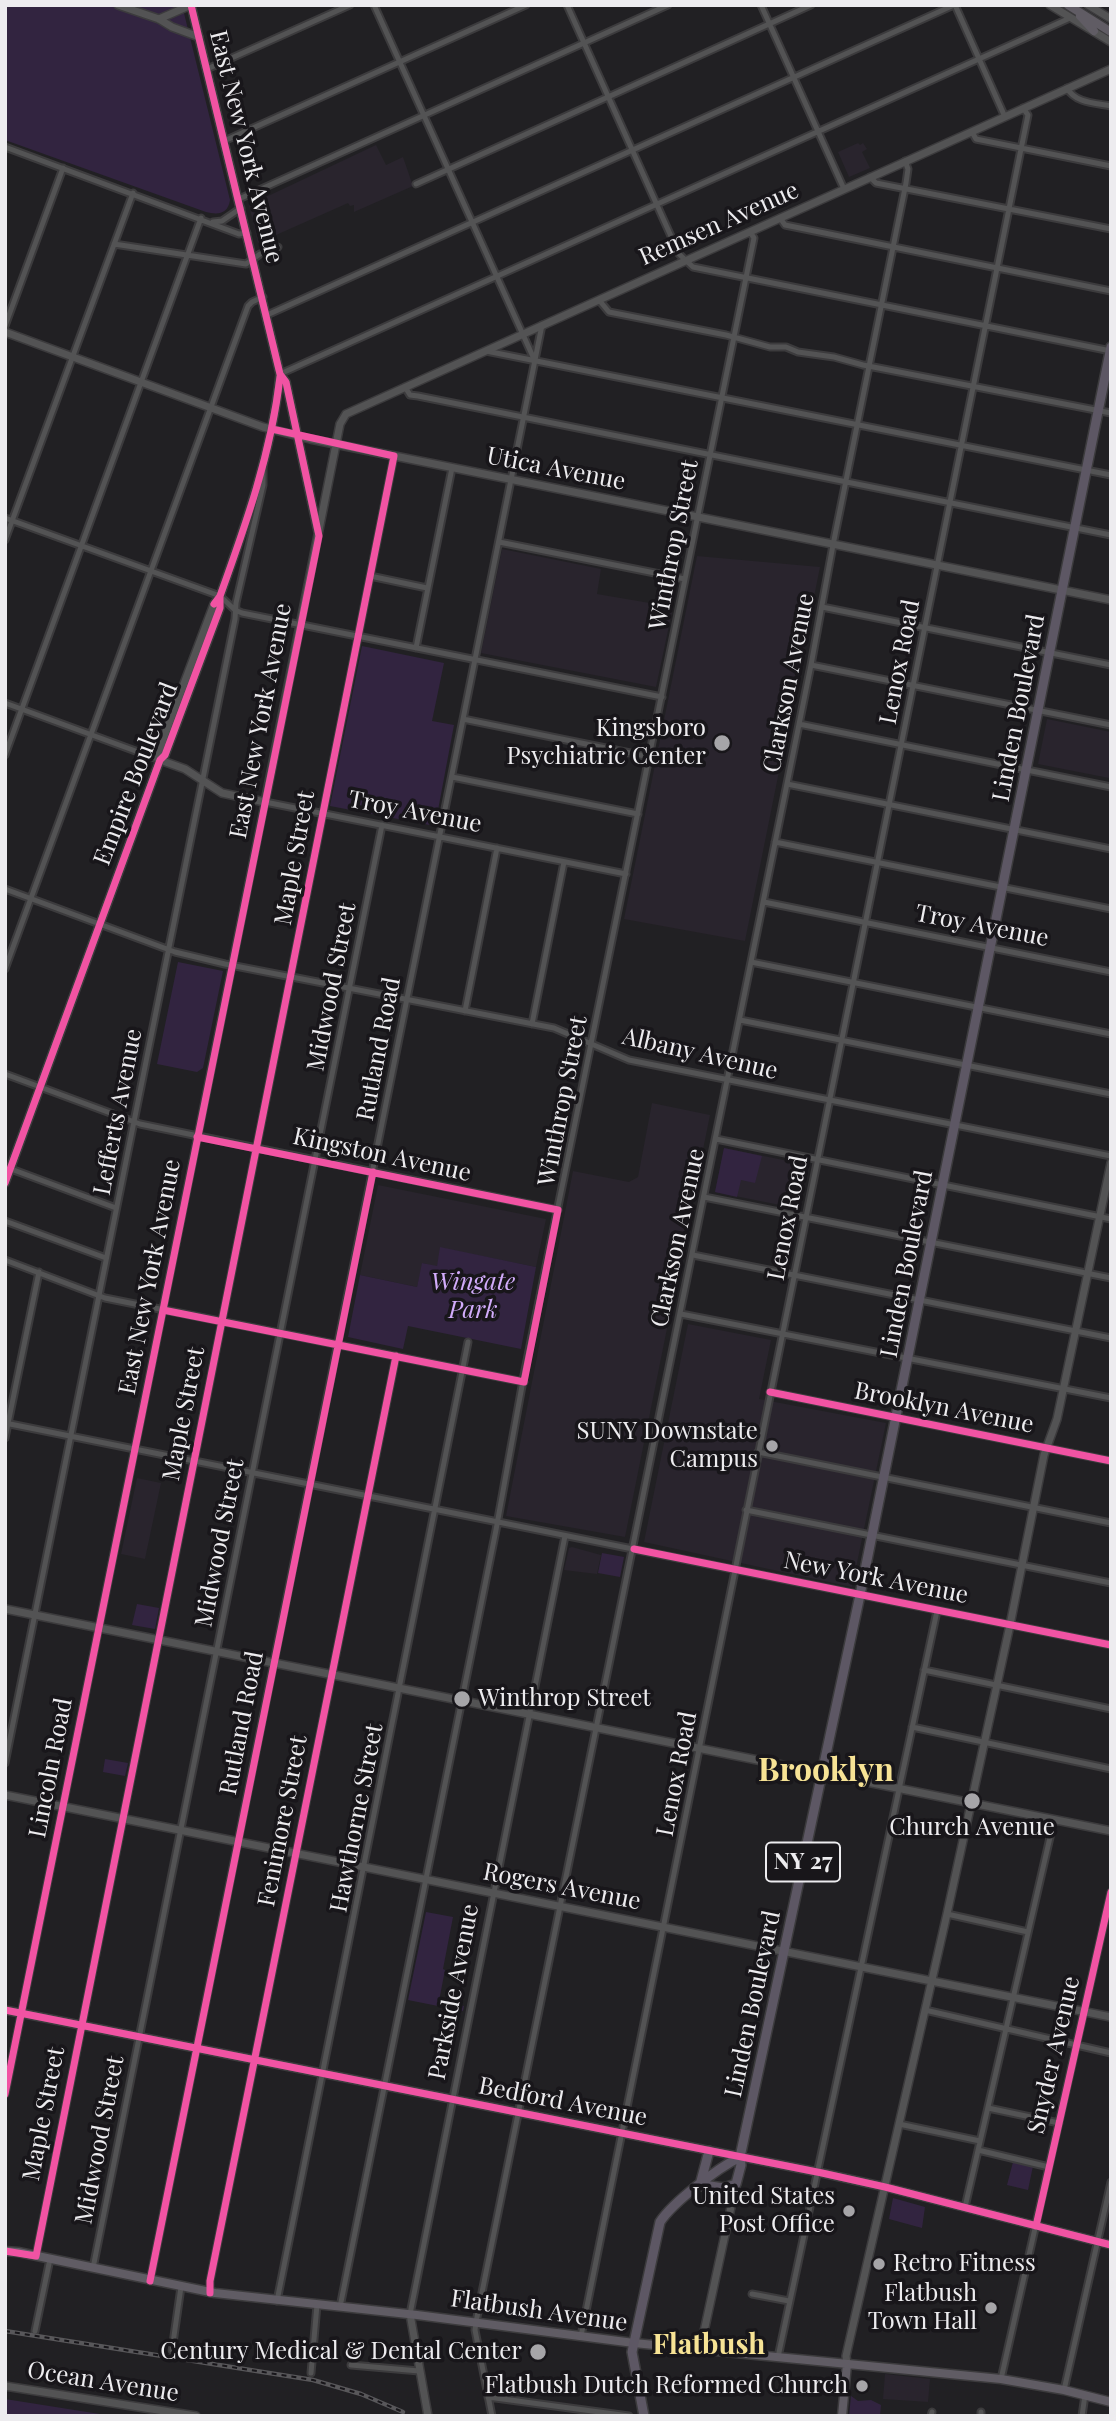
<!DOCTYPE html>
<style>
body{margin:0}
#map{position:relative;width:1116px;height:2421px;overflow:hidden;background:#212023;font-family:"Playfair Display",serif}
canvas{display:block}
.frame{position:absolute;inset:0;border:7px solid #edecef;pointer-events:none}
</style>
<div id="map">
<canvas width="1116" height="2421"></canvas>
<div class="frame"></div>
</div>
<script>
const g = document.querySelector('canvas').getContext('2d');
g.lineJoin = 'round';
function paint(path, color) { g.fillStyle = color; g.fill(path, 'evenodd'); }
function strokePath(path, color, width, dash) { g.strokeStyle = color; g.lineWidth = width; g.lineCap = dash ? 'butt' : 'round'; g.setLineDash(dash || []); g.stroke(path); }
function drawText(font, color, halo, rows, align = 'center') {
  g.font = font + ' "Playfair Display",serif'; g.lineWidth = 7; g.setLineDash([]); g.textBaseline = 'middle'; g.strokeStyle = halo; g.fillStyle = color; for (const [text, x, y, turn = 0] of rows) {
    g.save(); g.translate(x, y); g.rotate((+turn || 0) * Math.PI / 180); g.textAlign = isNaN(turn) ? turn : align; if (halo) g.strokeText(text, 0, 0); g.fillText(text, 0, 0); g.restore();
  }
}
const built = new Path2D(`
 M858,143L860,145L863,143L867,149L862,152L870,168L849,177L838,152Z
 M376,145L386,165L403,157L413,186L354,212V205L350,206L348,203L258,243L249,205Z
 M502,549L601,569L597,594L673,607L656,687L481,653Z
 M697,556L820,567L745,941L624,919Z
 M1047,719L1111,732L1109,778L1038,764Z
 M652,1103L710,1115L625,1537L506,1516L573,1171L629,1182L638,1177Z
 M724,1148L808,1165L800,1209L715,1192Z
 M378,1185L546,1219L536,1267L441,1248L437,1267L423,1263L417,1287L360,1275Z
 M688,1324L771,1340L759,1399L886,1423L852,1587L644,1542Z
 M137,1478L161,1483L145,1559L121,1554Z
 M572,1547L601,1555L597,1574L564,1570L569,1548Z
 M885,2374L930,2379L928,2402L883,2399Z`);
const green = new Path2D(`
 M5,5H182L230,200C228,214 218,215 206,212L5,140Z
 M362,646L444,663L432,721L454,725L435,826L330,806Z
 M178,962L223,971L203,1068L197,1072L157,1064Z
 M724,1148L762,1156L755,1183L741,1180L737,1197L715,1192Z
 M440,1247L536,1267L521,1349L408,1326L403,1349L348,1337L360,1275L417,1287L422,1263L437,1266Z
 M602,1553L624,1557L620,1577L598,1573Z
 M137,1604L159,1608L155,1629L132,1625Z
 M105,1759L128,1763L125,1776L103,1772Z
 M426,1912L453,1917L443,1969L445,1970L439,2001L464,2006L463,2011L408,2000Z
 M1013,2162L1033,2166L1028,2190L1007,2185Z
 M893,2198L925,2207L922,2228L889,2219Z
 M851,2396L858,2401L871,2400L881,2405L880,2416H849Z
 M5,2399L106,2415L113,2416H5Z`);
const street = new Path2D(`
 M374,5L534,359
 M567,5L679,254L693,267L1111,351
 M761,5L844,189
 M955,5L1005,117
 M207,69L350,5
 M1067,88C1075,103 1095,103 1111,106
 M972,132L976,139L1111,166
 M224,141L526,5
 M5,147L239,234L247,233
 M870,177L876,183L1111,229
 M416,184L811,5
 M239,199L668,5
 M780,218L785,225L1111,291
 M213,222L222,221L241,208
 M114,244L246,264L260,254L278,247
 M599,300L609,312L726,335L770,347H786L798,352L834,357L863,365L1111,413
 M267,315L954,5
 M5,326L63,168
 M486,351L1111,475
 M280,374L1070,18
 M405,387L410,395L418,396L1111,535
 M5,518L220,596L235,610L242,613L662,697
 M5,540L133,193
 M499,542L685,579
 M370,576L427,588
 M822,607L1111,665
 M416,648L452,468
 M811,665L1111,725
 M5,703L160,760
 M463,719L650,757
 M799,724L1111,787
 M5,755L201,218
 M452,777L638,814
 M787,784L1111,849
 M775,842L1111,909
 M5,889L175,952L225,964L554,1028L629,1060L1111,1156
 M764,902L1111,972
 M751,962L1111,1034
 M5,969L248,306L252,302L263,297
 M465,1011L497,848
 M740,1020L1111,1094
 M532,1024L564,862
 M5,1074L140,1124L558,1210
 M716,1139L1111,1219
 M11,1169L116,1208
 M704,1197L1111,1278
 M5,1221L106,1258
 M693,1255L1111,1338
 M5,1260L105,1298L524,1382
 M681,1314L1111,1398
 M770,1392L1111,1461
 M5,1423L1111,1645
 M5,1438L39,1272
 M758,1452L1111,1523
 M746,1510L1111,1583
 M924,1670L1111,1709
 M912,1727L1111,1769
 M5,1763L235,619L236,603L263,485V467
 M947,1914L1028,1932
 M925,2010L1111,2053
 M5,2094L265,802L626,874
 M988,2108L1059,2123
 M899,2124L980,2141
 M978,2150L1049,2167
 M965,2207L1054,1820
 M36,2256L394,456
 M93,2268L382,825
 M150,2281L542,325
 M210,2293V2281L396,1356
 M752,2294L789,2301
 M277,2301L468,1342
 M340,2307L496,1530L524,1375L754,238L750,232
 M410,2314L565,1536
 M35,2331L50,2259
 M581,2336L1020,154L1028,115L1023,108
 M172,2350L181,2287
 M778,2357L937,1611
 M351,2365L419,2371
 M311,2373L317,2305
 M1001,2379L1111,1892
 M1064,2390L1111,2182
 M488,2397L629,2416
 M492,2416L475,2330L476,2322L811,665L833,545L906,183L908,169L905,161
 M931,2416L932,2412
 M981,2416V2412
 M1082,2416L1085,2395`);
const secondary = new Path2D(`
 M118,5L159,19L172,27L199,37
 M191,5L280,374L286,382L318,532
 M1050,5L1111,42
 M1088,5L1111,19
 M159,19L191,5
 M5,332L263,427L310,439L1111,600
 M160,760L185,769L222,793L265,802L340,424L346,414L1111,69
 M160,760L159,751L165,734L214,604L220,596C246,523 272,452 280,374
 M5,1183L160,760L165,755L220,608V596
 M5,1609L1111,1831
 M5,1795L1111,2017
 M5,2010L822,2173L885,2187L1111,2245
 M410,2314L428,2416
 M700,2350L736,2184
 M847,2364L846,2356L947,1914L1010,1625L1044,1455L1057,1419L1111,1163
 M5,2386L196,2416`);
const primary = new Path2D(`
 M1068,5L1111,32
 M1080,16L1094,31
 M5,2251L18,2252L215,2293L417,2315L634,2343L1001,2379L1064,2390L1111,2402
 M842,2416L847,2364`);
const highway = new Path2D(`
 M700,2185L709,2151
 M699,2186H710L724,2188L736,2184L741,2165L740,2157L860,1595L1111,347
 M644,2416L632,2352L660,2222C673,2202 718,2168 740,2157`);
const rail = new Path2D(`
 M5,2331L313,2380L361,2394L403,2412`);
const cycleway = new Path2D(`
 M214,604L220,596C246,524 271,454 280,377
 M5,1183L160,760L165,755L220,608V596
 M163,1310L524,1382L558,1210L197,1137
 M770,1392L1111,1461
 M634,1549L1111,1645
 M5,2010L822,2173L885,2187L1111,2245
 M5,2094L319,536L286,382L280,374L191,5
 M1036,2226L1111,1892
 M5,2251L36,2256L394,456L272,429
 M150,2281L373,1172
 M210,2293V2281L396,1356`);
const markers = [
 [722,743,9,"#a6a5a8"],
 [772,1446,7,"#a6a5a8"],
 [462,1699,9,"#a6a5a8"],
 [972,1801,9,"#a6a5a8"],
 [849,2211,7,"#a6a5a8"],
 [879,2264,7,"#a6a5a8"],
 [991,2308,7,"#a6a5a8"],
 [538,2352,9,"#a6a5a8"],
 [862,2386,7,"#a6a5a8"]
];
const shields = [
 [803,1862,74]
];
const shieldNames = [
 ["NY 27",803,1862]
];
const streetNames = [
 ["East New York Avenue",246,147,76],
 ["Remsen Avenue",719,224,-24],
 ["Utica Avenue",556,469,11],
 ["Winthrop Street",674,545,-79],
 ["Lenox Road",900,662,-79],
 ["Clarkson Avenue",789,683,-79],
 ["Linden Boulevard",1019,708,-79],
 ["East New York Avenue",261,721,-79],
 ["Empire Boulevard",136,774,-69],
 ["Troy Avenue",415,812,11],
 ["Maple Street",295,858,-80],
 ["Troy Avenue",982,926,11],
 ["Midwood Street",332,987,-79],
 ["Rutland Road",379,1049,-79],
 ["Albany Avenue",700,1054,13],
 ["Winthrop Street",563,1101,-79],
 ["Lefferts Avenue",118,1112,-79],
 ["Kingston Avenue",382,1155,12],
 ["Lenox Road",788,1218,-79],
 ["Clarkson Avenue",678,1238,-78],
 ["Linden Boulevard",907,1264,-79],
 ["East New York Avenue",150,1277,-79],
 ["Brooklyn Avenue",944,1408,11],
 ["Maple Street",184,1414,-79],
 ["Midwood Street",220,1543,-79],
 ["New York Avenue",876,1578,11],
 ["Rutland Road",242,1723,-79],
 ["Lincoln Road",51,1768,-79],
 ["Lenox Road",677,1774,-79],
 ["Hawthorne Street",357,1818,-79],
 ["Fenimore Street",283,1821,-79],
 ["Rogers Avenue",562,1887,11],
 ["Parkside Avenue",454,1992,-79],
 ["Linden Boulevard",753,2004,-78],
 ["Snyder Avenue",1054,2055,-77],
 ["Bedford Avenue",563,2102,11],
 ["Maple Street",44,2114,-79],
 ["Midwood Street",100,2140,-79],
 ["Flatbush Avenue",539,2311,8],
 ["Ocean Avenue",103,2382,9]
];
const poiNames = [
 ["Kingsboro",706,729],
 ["Psychiatric Center",706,757],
 ["SUNY Downstate",758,1432],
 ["Campus",758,1460],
 ["Winthrop Street",478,1699,"left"],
 ["Church Avenue",972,1828,"center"],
 ["United States",835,2197],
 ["Post Office",835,2225],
 ["Retro Fitness",893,2264,"left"],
 ["Flatbush",977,2294],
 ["Town Hall",977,2322],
 ["Century Medical & Dental Center",522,2352],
 ["Flatbush Dutch Reformed Church",848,2386]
];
const parkNames = [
 ["Wingate",473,1283],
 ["Park",473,1311]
];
const quarterNames = [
 ["Flatbush",709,2345]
];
const districtNames = [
 ["Brooklyn",826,1771]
];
paint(built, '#29242d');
paint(green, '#322440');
strokePath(street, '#3c3b3d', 9);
strokePath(secondary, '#3c3b3d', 10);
strokePath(primary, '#3c3b3d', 11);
strokePath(highway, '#3c3b3d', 12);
strokePath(street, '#535354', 5);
strokePath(secondary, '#535354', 7);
strokePath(primary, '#605c64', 8);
strokePath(highway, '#5d5764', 9);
strokePath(rail, '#58575a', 4.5);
strokePath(rail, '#18161a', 2, [5]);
strokePath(cycleway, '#f153a3', 7);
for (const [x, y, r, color] of markers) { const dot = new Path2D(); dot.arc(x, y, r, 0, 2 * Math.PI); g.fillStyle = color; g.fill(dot); strokePath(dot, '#18161a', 2.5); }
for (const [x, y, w] of shields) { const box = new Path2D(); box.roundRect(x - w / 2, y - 19.5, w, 39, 5); g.fillStyle = '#18161a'; g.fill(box); strokePath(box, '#edecef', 2); }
drawText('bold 23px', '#edecef', null, shieldNames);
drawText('24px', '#edecef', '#18161a', streetNames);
drawText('24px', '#edecef', '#18161a', poiNames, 'right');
drawText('italic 24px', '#d2acfb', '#18161a', parkNames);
drawText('bold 28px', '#f7e395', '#18161a', quarterNames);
drawText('bold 32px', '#f7e395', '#18161a', districtNames);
</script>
